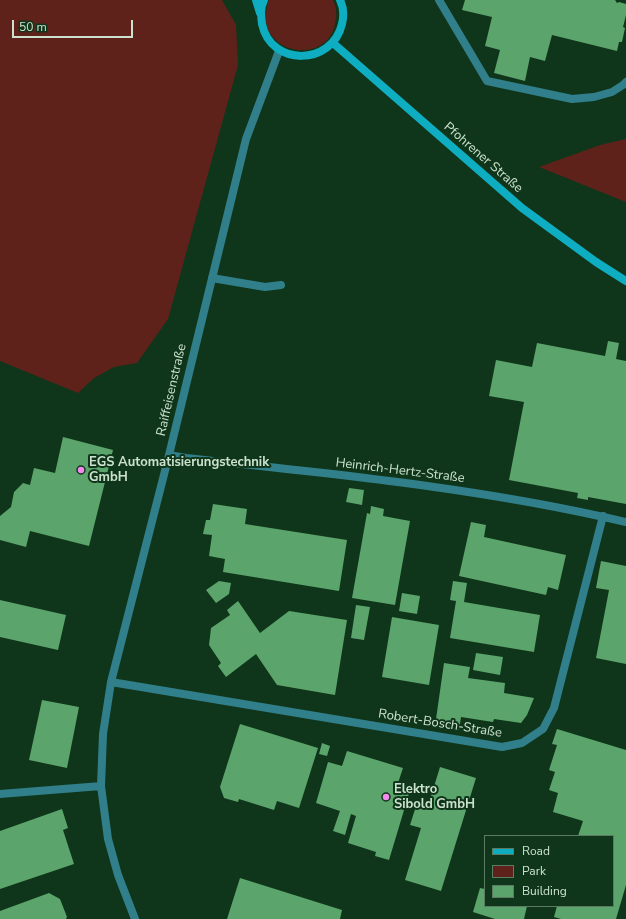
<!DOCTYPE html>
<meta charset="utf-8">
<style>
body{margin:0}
#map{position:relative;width:626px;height:919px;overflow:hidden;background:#0f361a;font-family:"Nunito Sans",sans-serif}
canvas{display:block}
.legend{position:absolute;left:484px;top:835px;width:130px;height:72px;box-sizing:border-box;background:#0f361a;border:1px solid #5b7b62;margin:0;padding:5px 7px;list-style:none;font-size:12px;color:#cce2cf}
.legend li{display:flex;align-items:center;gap:8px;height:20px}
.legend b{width:20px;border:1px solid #5b7b62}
.scale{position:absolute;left:12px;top:20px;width:121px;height:18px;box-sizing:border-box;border:2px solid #cce2cf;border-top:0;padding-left:5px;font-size:12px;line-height:14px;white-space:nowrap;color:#cce2cf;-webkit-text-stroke:3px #0f361a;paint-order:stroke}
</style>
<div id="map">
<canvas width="626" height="919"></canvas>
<ul class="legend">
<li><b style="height:5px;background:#0fadc1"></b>Road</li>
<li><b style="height:11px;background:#5e221a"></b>Park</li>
<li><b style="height:11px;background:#5ba46b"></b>Building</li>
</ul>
<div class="scale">50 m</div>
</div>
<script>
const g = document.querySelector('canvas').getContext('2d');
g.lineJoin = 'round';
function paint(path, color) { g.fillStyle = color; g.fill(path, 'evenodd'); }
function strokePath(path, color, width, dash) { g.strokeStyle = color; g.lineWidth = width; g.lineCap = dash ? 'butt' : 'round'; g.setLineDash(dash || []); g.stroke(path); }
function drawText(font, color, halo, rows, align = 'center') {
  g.font = font + ' "Nunito Sans",sans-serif'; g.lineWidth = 4; g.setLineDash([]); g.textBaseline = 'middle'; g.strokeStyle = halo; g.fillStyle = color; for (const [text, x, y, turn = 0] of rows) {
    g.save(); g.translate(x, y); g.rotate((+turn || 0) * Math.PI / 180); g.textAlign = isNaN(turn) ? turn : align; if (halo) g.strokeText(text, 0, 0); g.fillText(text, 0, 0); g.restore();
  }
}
const green = new Path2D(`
 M0,0H222L236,25L238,65L168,319L137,363L114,367L94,378L78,393L0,361Z
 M269,0H333C337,8 337,16 335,24C327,68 249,54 269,0Z
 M626,139V202L539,167L600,145Z`);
const building = new Path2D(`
 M465,0H615L617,3L619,2L626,4V15L623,27L625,28L622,42H619L617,51L552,35L545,61L530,57L525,81L494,73L500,50L485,46L492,17L462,10Z
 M608,341L619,343L616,359L626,361V504L588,497V500L577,498L578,493L509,480L524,402L489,396L496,360L532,367L537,343L605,356Z
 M63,437L113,450L89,546L30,531L26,547L0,540V516L11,507L14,492L23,483L30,485L34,468L55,473Z
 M349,488L364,490L362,505L346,502Z
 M213,504L247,509L245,524L347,540L339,591L223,572L225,559L209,556L212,535L203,534L206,520H210Z
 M371,506L384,509L383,516L410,521L395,605L352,598L367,513L370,514Z
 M471,522L486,525L484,537L566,555L558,590L548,587L546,595L459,576Z
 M601,561L626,566V664L596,658L609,590L596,588Z
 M219,581L231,583L229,594L216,603L206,590Z
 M453,581L467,583L464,602L540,615L534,652L450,638L456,601L450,600Z
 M402,593L420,596L417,614L399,611Z
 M0,600L66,615L58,650L0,637Z
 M238,601L260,633L289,611L347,620L335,695L277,685L256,654L226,677L218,666L221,663L209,645L211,628L230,615L227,610Z
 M356,605L370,607L364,640L351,638Z
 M392,617L439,625L429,685L382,677Z
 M476,653L503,657L500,675L473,670Z
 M444,663L470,667L468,678L505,683L504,693L534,698L527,715L521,723L494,719L493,722L461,717L459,730L435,726Z
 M42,700L79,707L67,768L29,760Z
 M240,724L318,748L299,808L277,801L274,810L239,799L238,802L224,798L220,787Z
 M557,729L626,750V885L616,919H561L554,917L557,906H613V836H578L583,821L553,812L558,793L549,790L555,772L549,770L557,745L552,744Z
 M322,743L330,746L327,756L319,754Z
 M347,751L403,768L398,783L411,787L389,860L375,856L376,852L348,843L356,816L351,814L345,835L333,831L340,811L316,803L328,762L342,766Z
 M440,767L476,778L441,891L405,880L421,828L410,825L417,803L428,806Z
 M62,809L68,828L63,830L74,864L0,889V831Z
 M240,878L342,910L340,919H227Z
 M480,888L485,889V906H527L524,919H495L473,912Z
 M49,893L60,899L67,917L66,919H0V911Z`);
const lane = new Path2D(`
 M439,0L487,81L572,99L594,97L612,92L623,85L626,82
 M212,278L265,287L281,285`);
const street = new Path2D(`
 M169,455L186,458C334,474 482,488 626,522
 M111,682L502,747L522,743L543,729L554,708L603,516
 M0,794L101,786
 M135,919L118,875L108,839L101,786L103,734L111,682L169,455L246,139L279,51`);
const secondary = new Path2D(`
 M256,0L260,13
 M264,0C260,8 261,16 262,24C271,67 332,66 342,24C344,16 344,8 340,0
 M333,43L522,208L596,262L626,281`);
const markers = [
 [81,470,4,"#f589ee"],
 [386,797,4,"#f589ee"]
];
const streetNames = [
 ["Pfohrener Straße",483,158,41],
 ["Raiffeisenstraße",172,390,-77],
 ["Heinrich-Hertz-Straße",400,471,7],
 ["Robert-Bosch-Straße",440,724,9]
];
const poiNames = [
 ["EGS Automatisierungstechnik",89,463],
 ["GmbH",89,478],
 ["Elektro",394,790],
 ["Sibold GmbH",394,805]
];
paint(green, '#5e221a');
paint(building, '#5ba46b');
strokePath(lane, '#317f8b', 8);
strokePath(street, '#317f8b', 8);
strokePath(secondary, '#0fadc1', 8);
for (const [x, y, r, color] of markers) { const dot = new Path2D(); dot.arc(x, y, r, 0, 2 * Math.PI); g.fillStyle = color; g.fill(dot); strokePath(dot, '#0f361a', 1.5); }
drawText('13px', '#cce2cf', '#0f361a', streetNames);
drawText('bold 13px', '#cce2cf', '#0f361a', poiNames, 'left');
</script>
